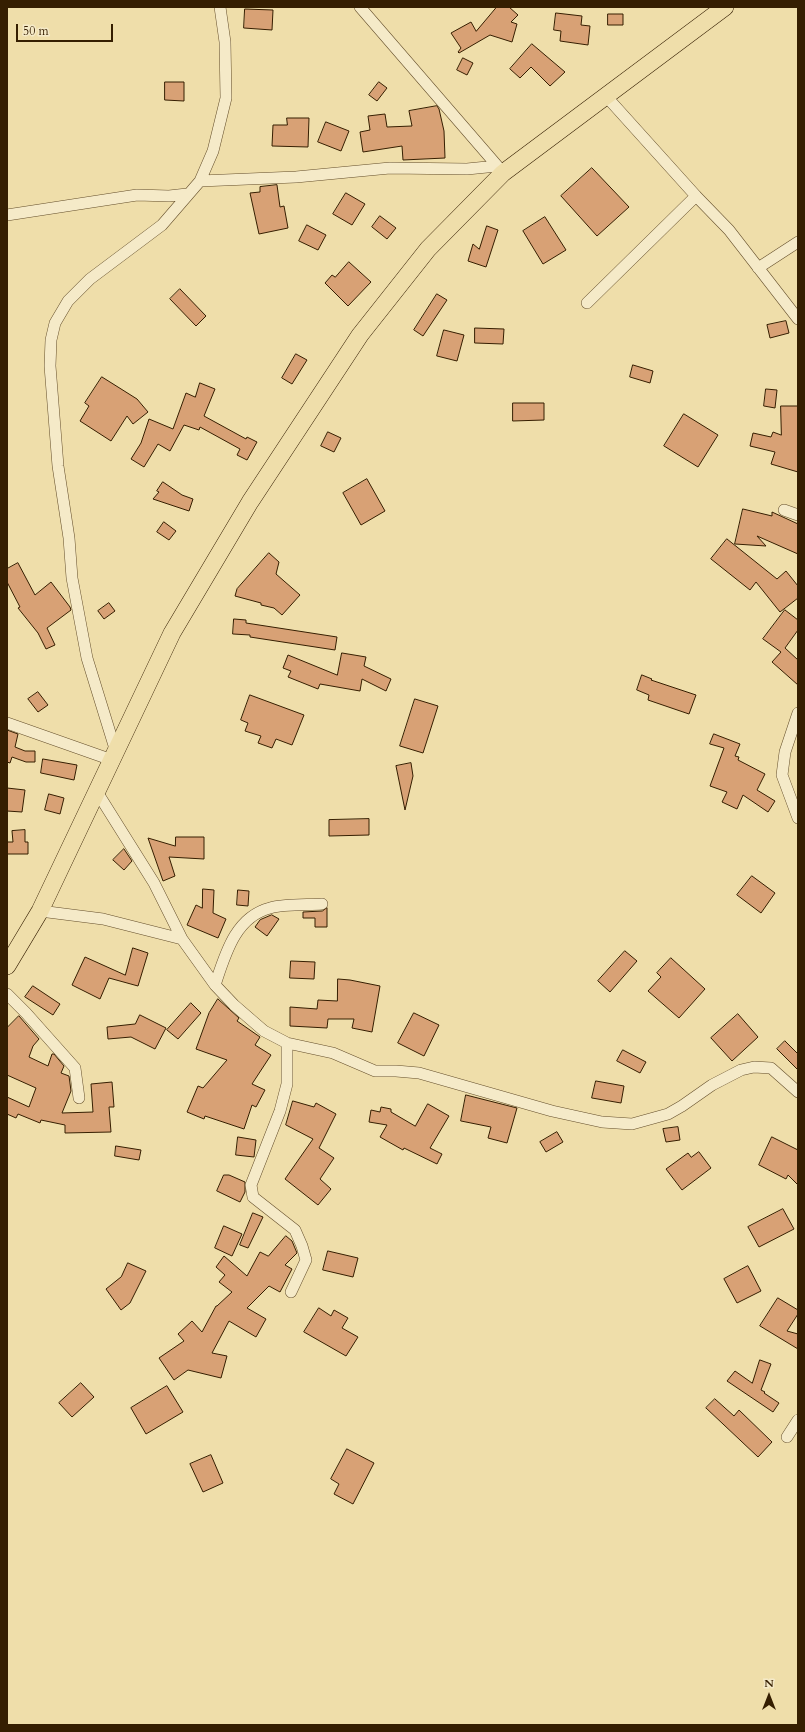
<!DOCTYPE html>
<style>
body{margin:0}
#map{position:relative;width:805px;height:1732px;overflow:hidden;background:#efdeaa;font-family:Cardo,serif}
canvas{display:block}
.frame{position:absolute;inset:0;border:8px solid #351e01;pointer-events:none}
.north{position:absolute;left:749px;top:1676px;width:40px;height:40px;-webkit-text-stroke:3px #f5eac8;paint-order:stroke;rotate:0deg;font-size:11px;font-weight:700;line-height:16px;text-align:center;color:#351e01}
.north::after{content:'';display:block;margin:auto;width:14px;height:18px;background:#351e01;clip-path:polygon(50% 0,100% 100%,50% 72%,0 100%)}
.scale{position:absolute;left:16px;top:24px;width:97px;height:18px;box-sizing:border-box;border:2px solid #351e01;border-top:0;padding-left:5px;font-size:12px;line-height:14px;white-space:nowrap;color:#351e01;-webkit-text-stroke:3px #f5eac8;paint-order:stroke}
</style>
<div id="map">
<canvas width="805" height="1732"></canvas>
<div class="frame"></div>
<div class="north">N</div>
<div class="scale">50 m</div>
</div>
<script>
const g = document.querySelector('canvas').getContext('2d');
g.lineJoin = 'round';
function paint(path, color) { g.fillStyle = color; g.fill(path, 'evenodd'); }
function strokePath(path, color, width, dash) { g.strokeStyle = color; g.lineWidth = width; g.lineCap = dash ? 'butt' : 'round'; g.setLineDash(dash || []); g.stroke(path); }
const building = new Path2D(`
 M497,7H509L518,15L511,22L517,24L512,42L490,35L459,53L458,52L461,48L451,33L471,22L476,31Z
 M245,9L273,10L272,30L244,28Z
 M556,13L582,16L581,25L590,26L588,45L560,41L561,31L554,30Z
 M608,14H623V25H608Z
 M532,44L565,72L550,86L531,67L520,78L510,69Z
 M463,58L473,63L467,75L457,70Z
 M165,82H184V101L165,100Z
 M379,82L387,88L377,101L369,95Z
 M437,106L439,109L444,131L445,158L403,160L402,146L363,152L360,132L370,130L368,116L385,114L387,127L412,126L409,111Z
 M287,118H309L308,147L272,146L273,125H287Z
 M326,122L349,131L341,151L318,142Z
 M592,168L629,207L597,236L561,196Z
 M277,185L280,207L284,206L288,228L259,234L250,193L260,192V187Z
 M346,193L365,204L352,225L333,214Z
 M380,216L396,228L387,239L372,227Z
 M545,217L566,250L543,264L523,231Z
 M307,225L326,235L318,250L299,241Z
 M487,226L498,230L486,267L468,261L473,244L479,249Z
 M349,262L371,282L348,306L325,283L332,275L335,277Z
 M180,289L206,316L196,326L170,299Z
 M437,294L447,300L423,336L414,330Z
 M786,321L789,333L770,338L767,325Z
 M475,328L504,329L503,344L475,343Z
 M444,330L464,335L457,361L437,356Z
 M296,354L307,360L292,384L282,378Z
 M633,365L653,371L650,383L630,377Z
 M102,377L137,399L148,412L133,424L127,416L111,441L80,421L89,406L85,403Z
 M200,383L215,389L204,416L246,439L247,437L257,442L247,460L237,455L240,449L200,427L199,430L184,425L170,451L158,444L144,467L131,459L141,443L149,419L173,429L186,393L195,397Z
 M766,389L777,390L775,408L764,406Z
 M513,403H544V420L513,421Z
 M781,406H798V472L771,464L775,452L750,446L753,433L771,437L773,432L781,435Z
 M684,414L718,435L698,467L664,446Z
 M328,432L341,438L334,452L321,446Z
 M367,479L385,511L361,525L343,493Z
 M163,482L182,495L193,499L189,511L153,499L159,492L157,491Z
 M743,509L772,516V512L798,524V554L757,536L766,546L735,544Z
 M164,522L176,531L169,540L157,532Z
 M727,539L777,579L786,571L798,586V598L780,612L756,582L750,590L711,559Z
 M269,553L279,562L276,574L300,595L282,615L274,608L261,605V603L235,596L237,589Z
 M18,563L35,595L51,582L70,607L71,610L47,628L55,645L46,649L38,633L18,608L20,607L7,582V569Z
 M109,603L115,611L104,619L98,611Z
 M785,610L798,620V630L785,648L798,660V685L772,662L781,652L763,639Z
 M234,619L246,620V623L337,637L335,650L250,637V635L233,634Z
 M342,653L366,657L364,666L391,679L386,691L362,679L360,691L320,684L318,689L288,677L291,671L283,668L288,655L337,675Z
 M642,675L652,679L651,680L696,695L689,714L648,700L649,695L637,690Z
 M38,692L48,705L38,712L28,699Z
 M250,695L304,715L292,745L276,739L272,748L258,743L261,736L245,731L248,723L241,720Z
 M415,699L438,706L423,753L400,746Z
 M7,730L18,734L15,747L25,751H35V762H26L12,757L10,763L7,762Z
 M714,734L740,744L735,756L739,757L738,760L765,774L757,790L775,801L768,812L743,795L737,809L722,802L727,792L710,786L724,748L710,744Z
 M43,759L77,765L74,780L41,773Z
 M411,763L413,776L405,810L396,766Z
 M7,788L25,790L22,812L7,811Z
 M49,794L64,798L60,814L45,810Z
 M369,819V835L329,836V820Z
 M25,830V842H28V854H7V842H13L12,831Z
 M176,837H204V859L169,857L175,876L163,881L148,838L175,846Z
 M124,849L132,861L124,870L113,860Z
 M752,876L775,893L761,913L737,895Z
 M203,889L214,890L213,913L226,919L218,938L187,925L196,905L202,908Z
 M238,890L249,891L248,906L237,905Z
 M327,908V927H315V918H303V912L322,911Z
 M272,915L279,919L267,936L255,927L260,920Z
 M133,948L148,953L138,986L109,978L100,999L72,985L85,957L125,975Z
 M625,951L637,961L610,992L598,981Z
 M671,958L705,989L679,1018L648,991L661,977L657,973Z
 M291,961L315,962L314,979L290,978Z
 M338,979L350,980L380,986L372,1032L352,1028L354,1019H328L327,1028L290,1026V1007L317,1009L318,1000L337,1001Z
 M33,986L60,1004L53,1015L25,997Z
 M218,999L239,1018L237,1021L260,1037L255,1045L271,1055L252,1084L265,1090L256,1107L252,1105L244,1129L205,1116L204,1119L187,1112L198,1086L203,1088L227,1060L196,1049L209,1013Z
 M191,1003L201,1013L178,1039L167,1030Z
 M414,1013L439,1025L424,1056L398,1043Z
 M738,1014L758,1037L732,1061L711,1038Z
 M140,1015L166,1028L155,1049L131,1037L108,1039L107,1027L135,1024Z
 M19,1016L39,1039L33,1046L29,1057L48,1066L52,1054H54L64,1066L61,1073L69,1076L71,1091L62,1113L93,1112L91,1084L112,1082L114,1107H109L111,1132L65,1133V1125L41,1120L40,1123L18,1114L16,1118L7,1114V1097L29,1107L36,1088L7,1075V1028Z
 M785,1041L798,1054V1070L777,1049Z
 M623,1050L646,1062L640,1073L617,1061Z
 M596,1081L624,1086L621,1103L592,1098Z
 M466,1095L517,1108L507,1143L488,1138L491,1127L461,1121Z
 M293,1101L314,1107L316,1103L336,1114L319,1148L334,1158L320,1179L331,1189L318,1205L285,1179L313,1139L286,1125Z
 M428,1104L449,1116L430,1148L442,1154L437,1164L404,1148L403,1150L380,1137L387,1125L369,1122L371,1110L380,1112L381,1107L391,1109V1112L415,1126Z
 M678,1127L680,1140L666,1142L663,1129Z
 M557,1132L563,1142L546,1152L540,1142Z
 M238,1137L256,1140L254,1157L236,1155Z
 M772,1137L798,1150V1185L788,1175L786,1179L759,1165Z
 M116,1146L141,1150L139,1160L115,1156Z
 M699,1152L711,1168L682,1190L666,1169L688,1153L691,1157Z
 M224,1175H229L245,1182V1192L240,1202L217,1191Z
 M783,1209L794,1229L759,1247L748,1227Z
 M253,1213L263,1217L248,1248L240,1245Z
 M224,1226L242,1234L232,1256L215,1248Z
 M286,1236L292,1241L297,1253L285,1265L292,1269L280,1292L269,1286L247,1308L266,1319L256,1337L229,1321L212,1353L227,1356L221,1378L188,1370L174,1380L159,1358L184,1341L178,1334L192,1321L202,1332L216,1306H217L232,1292L219,1282L225,1275L216,1267L224,1256L247,1276L260,1252L268,1256Z
 M328,1251L358,1258L353,1277L323,1270Z
 M128,1263L146,1271L130,1303L121,1310L106,1289L121,1277Z
 M748,1266L761,1291L737,1303L724,1279Z
 M778,1298L798,1310V1314L787,1331L798,1334V1349L760,1326Z
 M319,1308L331,1316L334,1310L348,1318L342,1328L358,1337L346,1356L304,1332Z
 M760,1360L771,1364L761,1390L765,1392L764,1393L779,1403L773,1412L727,1381L735,1371L752,1383Z
 M81,1383L94,1397L72,1417L59,1403Z
 M167,1386L183,1412L146,1434L131,1408Z
 M715,1399L734,1416L739,1410L772,1442L758,1457L706,1408Z
 M347,1449L374,1463L353,1504L334,1494L339,1484L331,1479Z
 M211,1455L223,1483L203,1492L190,1464Z`);
const street = new Path2D(`
 M360,7L500,169
 M605,95L696,196L729,230L798,319
 M200,181L296,177L390,168L467,169L497,166
 M7,215L137,195L169,196L187,194
 M758,268L798,242
 M587,303L696,196
 M784,510L798,515
 M798,713L785,752L782,775L798,818
 M7,723L112,760
 M116,752L87,658L72,578L69,538L58,466L50,366L51,340L55,323L68,301L90,279L162,225L200,181L213,151L226,98L225,42L220,7
 M97,792L154,883L182,939L215,985L234,1005L264,1031L287,1043L333,1053L375,1071H396L419,1073L552,1111L602,1122L632,1124L668,1114L682,1106L712,1085L741,1070L754,1067L771,1068L798,1092
 M40,911L103,919L182,939
 M215,985C225,955 235,917 270,908C283,904 307,905 322,904
 M7,994L26,1013L75,1068L79,1098
 M287,1043V1084L280,1111L251,1185L253,1197L295,1230L302,1246L306,1260L291,1292
 M787,1437L798,1420`);
const primary = new Path2D(`
 M7,966L40,911L172,633L250,502L360,335L428,249L503,173L725,7`);
paint(building, '#d8a175');
strokePath(building, '#351e01', 1);
strokePath(street, '#644e2b', 12);
strokePath(primary, '#351e01', 18);
strokePath(street, '#f5eac8', 11);
strokePath(primary, '#efdeaa', 17);
</script>
